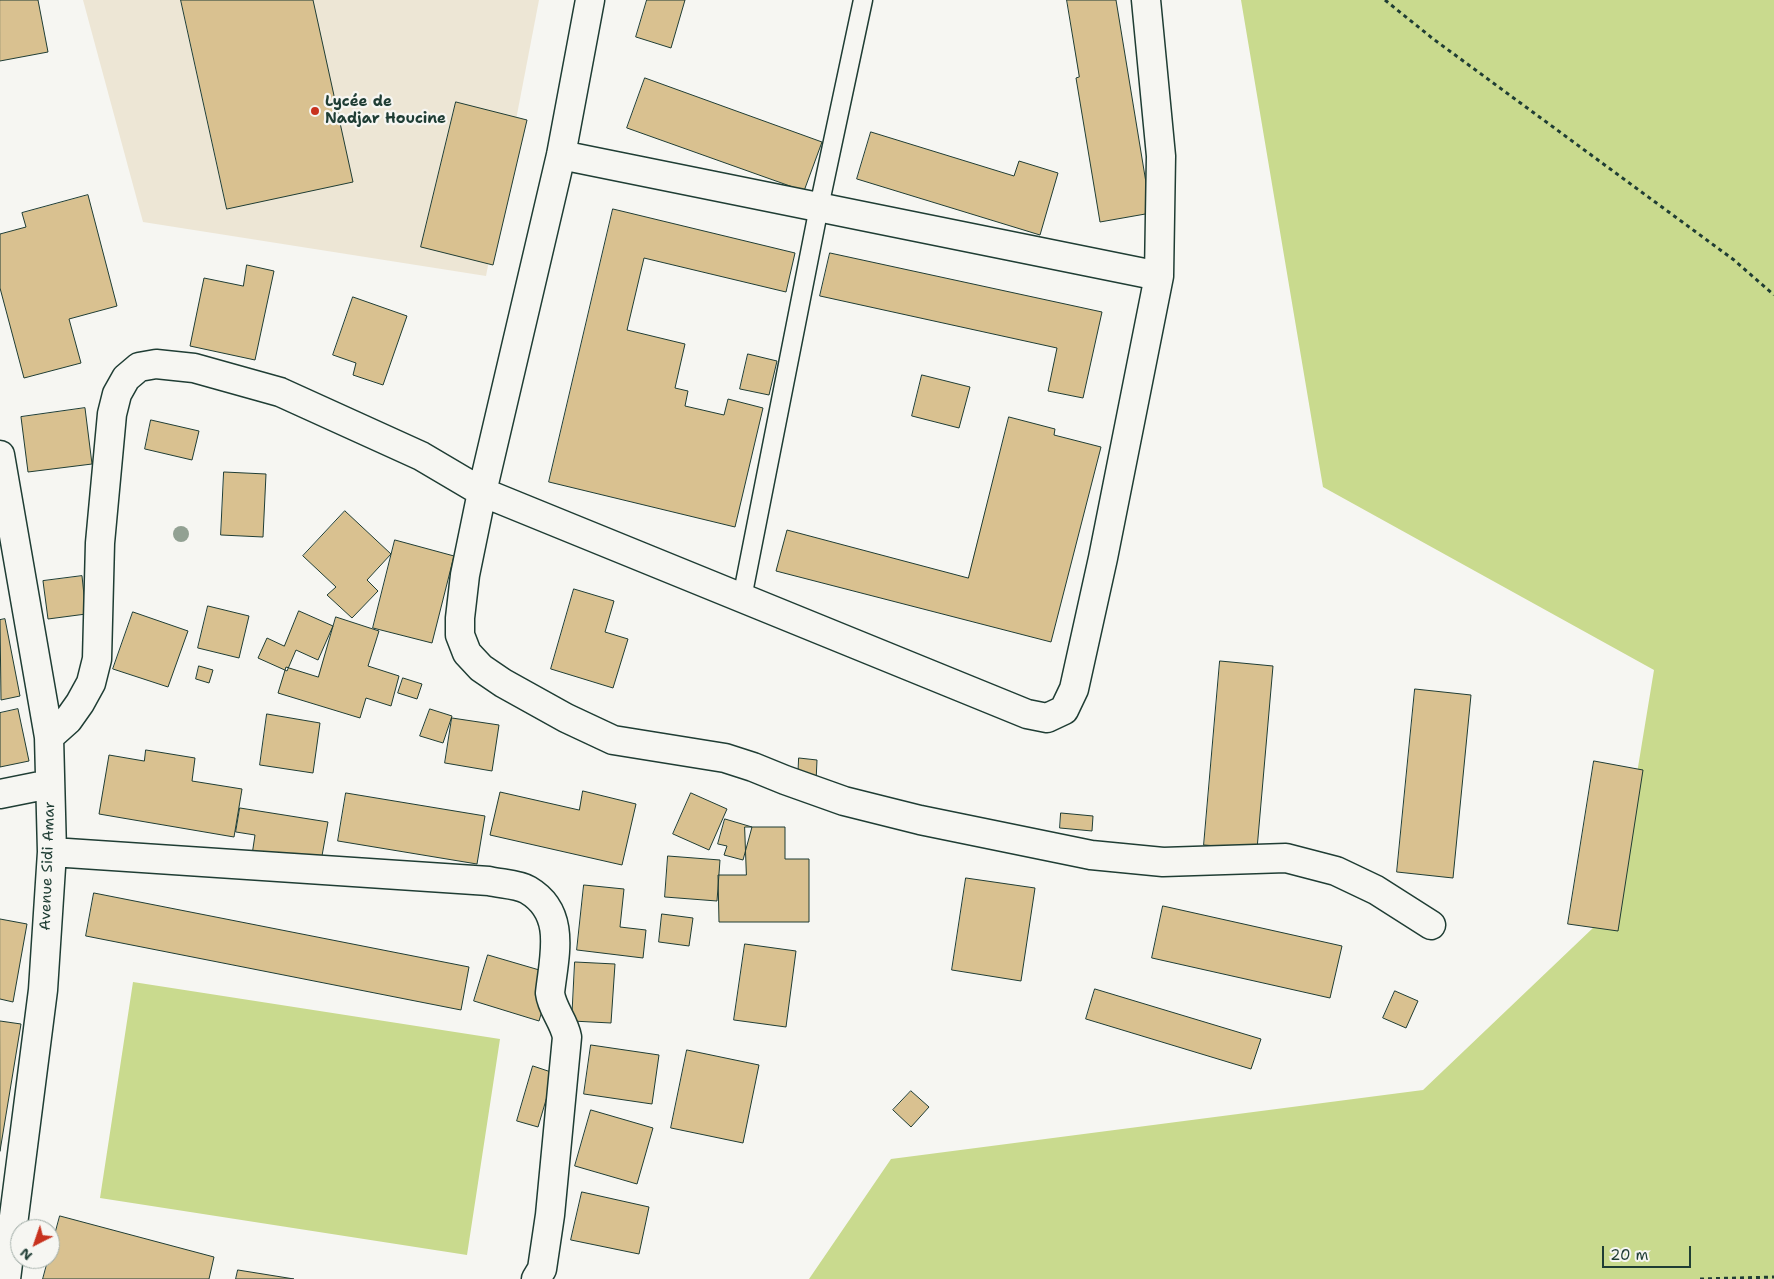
<!DOCTYPE html>
<meta charset="utf-8">
<style>
body{margin:0}
#map{position:relative;width:1774px;height:1279px;overflow:hidden;background:#f6f6f2;font-family:"Shantell Sans",sans-serif}
canvas{display:block}
.north{position:absolute;left:10px;top:1219px;width:50px;height:50px;box-sizing:border-box;background:#f6f6f2;border:1px solid #a0aca6;border-radius:50%;rotate:221deg;font-size:14px;font-weight:700;line-height:20px;text-align:center;color:#1f3d34}
.north::after{content:'';display:block;margin:auto;width:18px;height:22px;background:#c8321e;clip-path:polygon(50% 0,100% 100%,50% 72%,0 100%)}
.scale{position:absolute;left:1602px;top:1246px;width:89px;height:22px;box-sizing:border-box;border:2px solid #1f3d34;border-top:0;padding-left:6px;font-size:15px;line-height:18px;white-space:nowrap;color:#1f3d34;-webkit-text-stroke:4px #f6f6f2;paint-order:stroke}
</style>
<div id="map">
<canvas width="1774" height="1279"></canvas>
<div class="north">N</div>
<div class="scale">20 m</div>
</div>
<script>
const g = document.querySelector('canvas').getContext('2d');
g.lineJoin = 'round';
function paint(path, color) { g.fillStyle = color; g.fill(path, 'evenodd'); }
function strokePath(path, color, width, dash) { g.strokeStyle = color; g.lineWidth = width; g.lineCap = dash ? 'butt' : 'round'; g.setLineDash(dash || []); g.stroke(path); }
function drawText(font, color, halo, rows, align = 'center') {
  g.font = font + ' "Shantell Sans",sans-serif'; g.lineWidth = 4.5; g.setLineDash([]); g.textBaseline = 'middle'; g.strokeStyle = halo; g.fillStyle = color; for (const [text, x, y, turn = 0] of rows) {
    g.save(); g.translate(x, y); g.rotate((+turn || 0) * Math.PI / 180); g.textAlign = isNaN(turn) ? turn : align; if (halo) g.strokeText(text, 0, 0); g.fillText(text, 0, 0); g.restore();
  }
}
const built = new Path2D(`
 M83,0H539L486,276L143,222Z`);
const green = new Path2D(`
 M1241,0H1774V1279H809L891,1159L1423,1090L1615,907L1654,670L1323,487Z
 M133,982L500,1039L467,1255L100,1198Z`);
const building = new Path2D(`
 M0,0H38L48,52L0,61Z
 M181,0H313L353,182L227,209Z
 M647,0H685L671,48L636,37Z
 M1067,0H1116L1151,213L1100,222L1076,78L1079,77Z
 M645,78L822,142L804,191L627,128Z
 M456,102L527,120L493,265L421,247Z
 M871,132L1014,176L1019,161L1058,173L1040,235L857,179Z
 M88,195L117,306L69,319L81,363L24,378L0,288V234L26,227L22,213Z
 M613,209L795,253L786,292L644,258L627,330L685,344L675,388L688,391L685,406L724,415L728,399L763,408L735,527L549,482Z
 M830,253L1102,312L1083,398L1048,391L1057,348L820,296Z
 M247,265L274,271L255,360L190,346L204,278L243,286Z
 M353,297L407,316L383,385L353,375L356,363L333,355Z
 M748,354L777,361L769,395L740,389Z
 M922,375L970,387L959,428L912,416Z
 M85,408L92,464L28,472L21,417Z
 M1009,417L1055,429L1054,435L1101,447L1051,642L776,571L787,530L968,578Z
 M151,420L199,431L192,460L145,449Z
 M224,472L266,474L263,537L221,535Z
 M345,511L391,554L367,580L378,591L352,618L327,595L336,587L303,556Z
 M395,540L454,556L432,643L373,628Z
 M82,576L86,614L48,619L43,581Z
 M574,589L614,601L605,632L628,639L613,688L551,669Z
 M208,606L249,616L239,658L198,648Z
 M299,611L333,626L318,660L296,650L287,671L258,658L267,638L284,646Z
 M133,612L188,631L168,687L113,669Z
 M336,617L379,631L368,666L399,676L391,706L366,698L360,718L278,693L286,667L318,677Z
 M5,619L20,696L1,700L0,620Z
 M1220,661L1273,666L1257,849L1204,845Z
 M199,666L213,670L209,683L196,679Z
 M403,678L422,684L417,699L398,693Z
 M1415,689L1471,695L1453,878L1397,872Z
 M18,709L29,761L0,767V713Z
 M430,709L452,716L443,743L420,736Z
 M267,714L320,723L313,773L260,765Z
 M452,718L499,725L492,771L445,763Z
 M146,750L195,758L192,781L242,789L234,837L99,814L109,755L144,761Z
 M799,758L817,760L816,782L798,781Z
 M1594,761L1643,770L1618,931L1568,924Z
 M583,791L636,804L622,865L490,835L500,792L579,810Z
 M346,793L485,816L477,864L338,841Z
 M691,793L727,809L709,850L673,834Z
 M240,808L328,822L320,867L252,855L255,835L236,832Z
 M1061,813L1093,816L1092,831L1060,828Z
 M725,819L752,827L743,860L724,855L727,846L718,844Z
 M745,827H785V859H809V922H719L718,875H746Z
 M668,856L720,860L717,901L665,897Z
 M966,878L1035,888L1021,981L952,970Z
 M584,885L624,889L620,927L646,930L643,958L577,950Z
 M94,893L469,967L461,1010L86,936Z
 M1163,906L1342,946L1330,998L1152,958Z
 M662,914L693,918L689,946L659,942Z
 M0,919L27,924L13,1002L0,999Z
 M745,944L796,951L786,1027L734,1020Z
 M488,955L553,974L539,1021L474,1001Z
 M575,962L615,964L611,1023L572,1021Z
 M1095,989L1261,1039L1251,1069L1086,1019Z
 M1395,991L1418,1001L1406,1028L1383,1018Z
 M0,1021L21,1024L0,1151Z
 M591,1045L659,1055L652,1104L584,1094Z
 M687,1050L759,1065L743,1143L671,1128Z
 M533,1066L554,1073L538,1127L517,1121Z
 M911,1091L929,1107L911,1127L893,1110Z
 M591,1110L653,1128L637,1184L575,1166Z
 M582,1192L649,1207L639,1254L571,1240Z
 M60,1216L214,1257L209,1279H43Z
 M238,1270L294,1279H236Z`);
const path = new Path2D(`
 M1385,0L1432,38L1734,260L1774,295
 M1700,1279L1774,1277`);
const lane = new Path2D(`
 M742,598L819,207L863,0`);
const street = new Path2D(`
 M590,0L561,155L482,492L465,575L460,618V635L467,653L481,668L503,683L566,718L613,740L725,758L753,767L785,780L844,801L920,820L1091,855L1163,862L1286,858L1336,871L1376,890L1431,925
 M561,155L1159,276
 M0,455L49,737L52,852L43,990L6,1279
 M49,737L68,720L80,703L91,683L97,659L100,543L112,414L117,394L126,378L139,367L156,364L194,368L280,392L421,456L482,492L1027,714L1047,718L1064,710L1074,689L1103,558L1159,276L1161,156L1146,0
 M0,794L50,784
 M52,852L489,881C501,884 518,884 528,890C567,913 554,956 550,993C552,1009 564,1021 567,1037L550,1215L542,1269L536,1279`);
const trees = [
 [181,534]
];
const markers = [
 [315,111,5,"#c8321e"]
];
const poiNames = [
 ["Lycée de",325,102],
 ["Nadjar Houcine",325,119]
];
const streetNames = [
 ["Avenue Sidi Amar",48,866,-88]
];
paint(built, '#ede6d5');
paint(green, '#c9da8e');
paint(building, '#d9c190');
strokePath(building, '#1f3d34', 1);
strokePath(lane, '#1f3d34', 21);
strokePath(street, '#1f3d34', 31);
strokePath(path, '#1f3d34', 3, [4, 4]);
strokePath(lane, '#f6f6f2', 18);
strokePath(street, '#f6f6f2', 28);
g.fillStyle = '#92a193';
for (const [x, y] of trees) { g.beginPath(); g.arc(x, y, 8, 0, 2 * Math.PI); g.fill(); }
for (const [x, y, r, color] of markers) { const dot = new Path2D(); dot.arc(x, y, r, 0, 2 * Math.PI); g.fillStyle = color; g.fill(dot); strokePath(dot, '#f6f6f2', 2); }
drawText('bold 15px', '#1f3d34', '#f6f6f2', poiNames, 'left');
drawText('15px', '#1f3d34', '#f6f6f2', streetNames);
</script>
